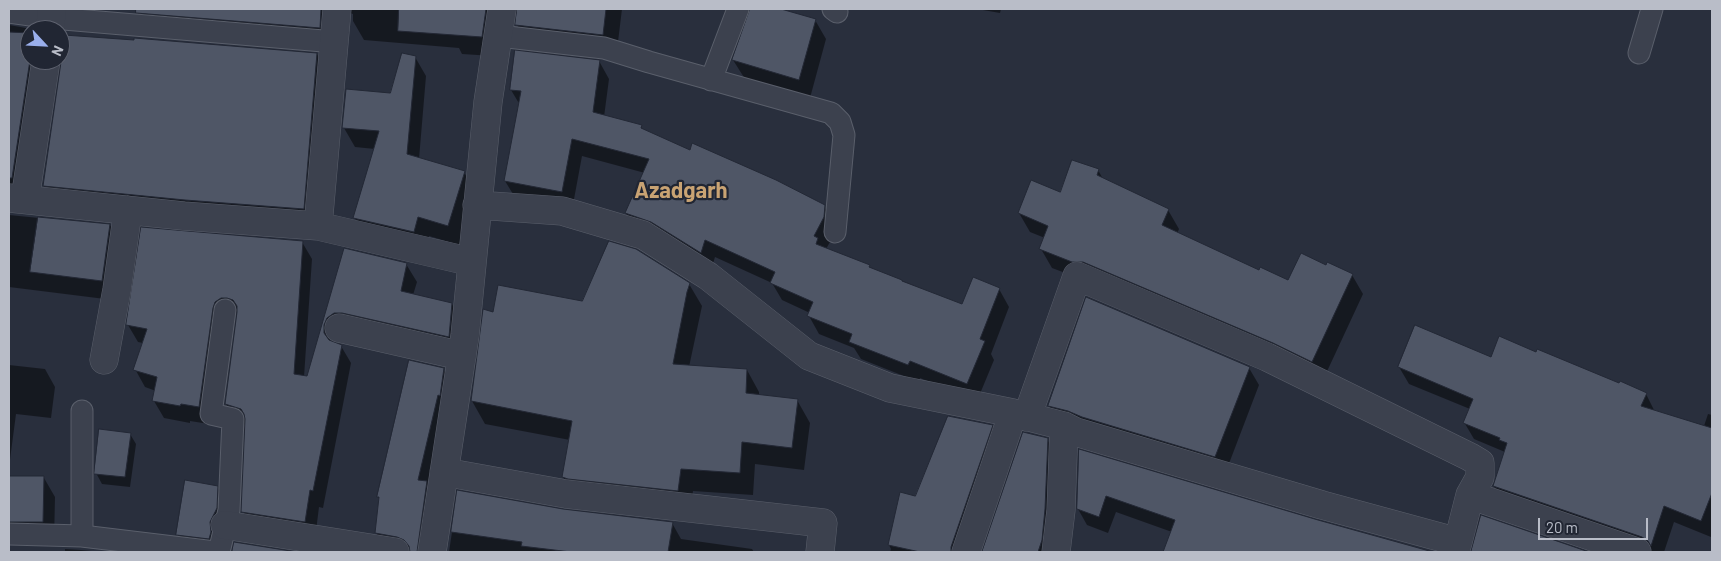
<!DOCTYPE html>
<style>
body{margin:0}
#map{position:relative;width:1721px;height:561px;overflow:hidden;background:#292f3d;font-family:Barlow,sans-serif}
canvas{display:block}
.frame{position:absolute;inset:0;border:10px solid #b9bdc8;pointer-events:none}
.north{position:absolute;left:20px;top:20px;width:50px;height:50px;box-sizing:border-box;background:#212633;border:1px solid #5e626f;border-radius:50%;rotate:115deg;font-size:14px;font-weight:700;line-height:20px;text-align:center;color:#b9bdc8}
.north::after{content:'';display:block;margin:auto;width:18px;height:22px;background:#9aafec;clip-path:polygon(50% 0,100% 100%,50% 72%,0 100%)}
.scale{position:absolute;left:1538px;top:518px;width:110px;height:22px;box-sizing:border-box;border:2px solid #b9bdc8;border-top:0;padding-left:6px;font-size:15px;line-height:18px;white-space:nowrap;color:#b9bdc8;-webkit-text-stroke:4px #212633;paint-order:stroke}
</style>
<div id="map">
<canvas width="1721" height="561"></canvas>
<div class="frame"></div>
<div class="north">N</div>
<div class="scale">20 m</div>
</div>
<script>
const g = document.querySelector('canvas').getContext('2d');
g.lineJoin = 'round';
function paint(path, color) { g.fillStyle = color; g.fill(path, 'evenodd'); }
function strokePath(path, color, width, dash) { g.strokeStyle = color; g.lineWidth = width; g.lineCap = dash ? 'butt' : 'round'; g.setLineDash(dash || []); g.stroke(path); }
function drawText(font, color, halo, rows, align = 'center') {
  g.font = font + ' Barlow,sans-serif'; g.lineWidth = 4.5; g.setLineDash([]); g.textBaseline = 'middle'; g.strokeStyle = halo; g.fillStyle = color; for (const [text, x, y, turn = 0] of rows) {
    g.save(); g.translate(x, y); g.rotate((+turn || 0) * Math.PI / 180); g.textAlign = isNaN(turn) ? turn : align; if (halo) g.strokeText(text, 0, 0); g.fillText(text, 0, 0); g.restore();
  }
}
const shadow = new Path2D(`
 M137,9H622L617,50L528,44L517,25L518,14L516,13L507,14L493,56L462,54L459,48L364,40L353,21V14L350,13L330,47L148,32L137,12Z
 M751,9H774L815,20L826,39L810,98L745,79L733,60L751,14Z
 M977,9H1001L1000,13Z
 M9,25L26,28L30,34V60H54L9,207Z
 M63,40L317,54L328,73L314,228L55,205L44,186L62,64L60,60V43Z
 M415,57L426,76L419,159L464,172L475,192L459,245L429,236L425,251L366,238L355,218L375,149L355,147L344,128L391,94Z
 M599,61L609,79L604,117L641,126L643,130L691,152L824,206L834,225V235L826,249L963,306L999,289L1009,307L991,354L994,360L977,401L920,378L919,382L861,359L854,348L819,334L809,316L810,313L782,300L772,283L715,257L711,270L636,231L626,213L645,173L582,156L572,210L516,199L505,181L520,105L511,90Z
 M1098,170L1103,179L1168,210L1179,229L1177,234L1259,272L1289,282L1327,267L1352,275L1363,294L1323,380L1084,280L1052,268L1041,249L1045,238L1030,232L1019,213L1061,193Z
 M9,215L110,225L121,245L113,300L9,287Z
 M302,242L312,259L304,377L308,378L345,250L406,264L417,282L413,295L452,304L462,321L458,354L337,335L333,343L341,346L351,363L323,508L319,507L315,539L253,529L243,511L246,425L236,422L226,404L238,315L231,316L209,424L190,421V423L164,418L154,401L156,391L145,387L135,369L143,343L138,342L128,325Z
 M689,284L702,306L689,367L747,370L759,392V396L797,400L810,423L804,470L755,464L753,495L693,491L690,513L576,499L563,477L570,440L485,424L472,401L494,313L583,302Z
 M1491,358L1619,385L1646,394L1655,412L1704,426L1708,414L1712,415V533L1711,537L1674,522L1664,552H1648L1504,503L1494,486L1505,452L1474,439L1464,422L1470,409L1409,384L1399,367Z
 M9,365L45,369L55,387L51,418L16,414L9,467Z
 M1249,368L1259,385L1225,474L1059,423L1049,406Z
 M443,369L454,387L429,552L386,551L376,533L380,500L378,497Z
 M992,426L1003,445L967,552H890L891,549L889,545L915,497Z
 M1024,433L1047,439L1058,459L1053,552H984Z
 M130,434L136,444L130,487L102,484L96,473Z
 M1080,451L1318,521L1431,552H1167L1165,550L1172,532L1116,512L1108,533L1087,525L1078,509Z
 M9,477L44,478L55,497L54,542L21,541L12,545L9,540Z
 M217,487L228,506L220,542L187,552L177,534Z
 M458,492L563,511L672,523L681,539L752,549L754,552H449Z
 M1482,517L1585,552H1472Z
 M235,544L289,552H232Z
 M65,549L81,550L102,552H65Z`);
const building = new Path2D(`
 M136,9H321L320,28L136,13Z
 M399,9H486L482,37L398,31Z
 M517,9H606L603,35L515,25Z
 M750,9H781L816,19L799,80L732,60Z
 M9,32L30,33V60L12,178H9Z
 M64,35L134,40V38L317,53L304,209L185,200L43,186L61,62L60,41Z
 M515,50L600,60L593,112L642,125L641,128L690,150L692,143L776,180L825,205L824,217L814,236L818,238L816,244L870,265L869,267L902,280V281L962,304L973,277L1000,288L980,339L985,341L967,384L910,361L908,365L849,342L852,334L807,316L813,302L770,283L775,272L705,240L701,253L651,222L625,213L649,159L572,139L562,192L504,181L521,91L510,90Z
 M402,53L416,56L407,154L465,171L448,226L418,217L414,232L353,218L379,131L342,128L346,89L390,93Z
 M1072,160L1099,169L1097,175L1169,209L1162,225L1259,270L1260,267L1288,280L1301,253L1326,265L1327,262L1353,274L1312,362L1273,343L1083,262H1072L1039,249L1048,226L1018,213L1031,180L1060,192Z
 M38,217L110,224L102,281L30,272Z
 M141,227L303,241L294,374L307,376L344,248L407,263L401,291L452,303L449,337L342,313H334L327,318L324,325V333L329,340L342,345L313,491L310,490L305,522L241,512L245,419L244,414L241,409L225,404L237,312V306L233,300L227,298H221L215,302L213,308L199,407L181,404L180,406L152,401L157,377L133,370L147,329L126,325Z
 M609,241L636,249L690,283L687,292L673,364L747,369L746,393L798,399L792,448L742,442L740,473L681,469L678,491L568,479L562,477L572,421L471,401L483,309L493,312L498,285L582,301Z
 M1086,297L1250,367L1215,457L1082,417L1068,411L1048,406Z
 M1415,325L1491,357L1499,336L1536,352L1537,349L1619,383L1620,381L1647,393L1641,406L1712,428V493L1701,521L1664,506L1651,546L1648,541L1642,537L1493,486L1507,443L1499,440L1500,438L1463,423L1473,399L1398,367Z
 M409,360L444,368L440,396L438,395L418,480L427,481L417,552H410L409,546L404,540L397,537L375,533L379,497H377Z
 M948,416L993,425L951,547V552H920L888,545L900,492L915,496Z
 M99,429L131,433L125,477L94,474Z
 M1023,432L1048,438L1045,509L1042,540L1038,552H982Z
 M1079,449L1318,520L1433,552H1163L1175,520L1106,496L1099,517L1077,509Z
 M9,476H44L43,522H9Z
 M185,480L218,486L217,508L210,522L211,532L209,539L176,535Z
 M457,490L563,509L673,522L668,552H571L521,546L522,542L451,532Z
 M1481,515L1589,552H1471Z
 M234,542L297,552H232Z`);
const lane = new Path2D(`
 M833,9L837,12
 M9,12L52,18L335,42
 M499,36L604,48L649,62L831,113L840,122L844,135L835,232
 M1639,53L1652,9
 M711,80L738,9
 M9,534L82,536L215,552
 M82,536V411
 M219,552L229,510L233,419L211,414L225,310`);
const street = new Path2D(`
 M50,30L52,9
 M9,198L184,216L318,226L472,262
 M25,199L46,60
 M477,205L562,211L643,235L708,276L809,356L890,388L1013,413L1064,426L1076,432L1322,505L1458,542L1455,552
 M318,226L337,9
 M339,328L462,356
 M104,360L117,289L128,210
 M1027,417L1077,276L1267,357L1470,457L1480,463V477L1470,495L1458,542
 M444,472L566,494L823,523L820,552
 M1470,495L1637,552
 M225,525L395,552
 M432,552L465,335L488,102L502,9
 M966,552L1013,413
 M1056,552L1061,510L1064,426`);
const districtNames = [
 ["Azadgarh",681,191]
];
paint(shadow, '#0007');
paint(building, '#4f5666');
strokePath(building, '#232835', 1);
strokePath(lane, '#5a5f6b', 23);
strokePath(street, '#5a5f6b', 29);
strokePath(lane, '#3c414e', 21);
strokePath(street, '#3c414e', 28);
drawText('bold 22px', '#c9a373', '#212633', districtNames);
</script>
